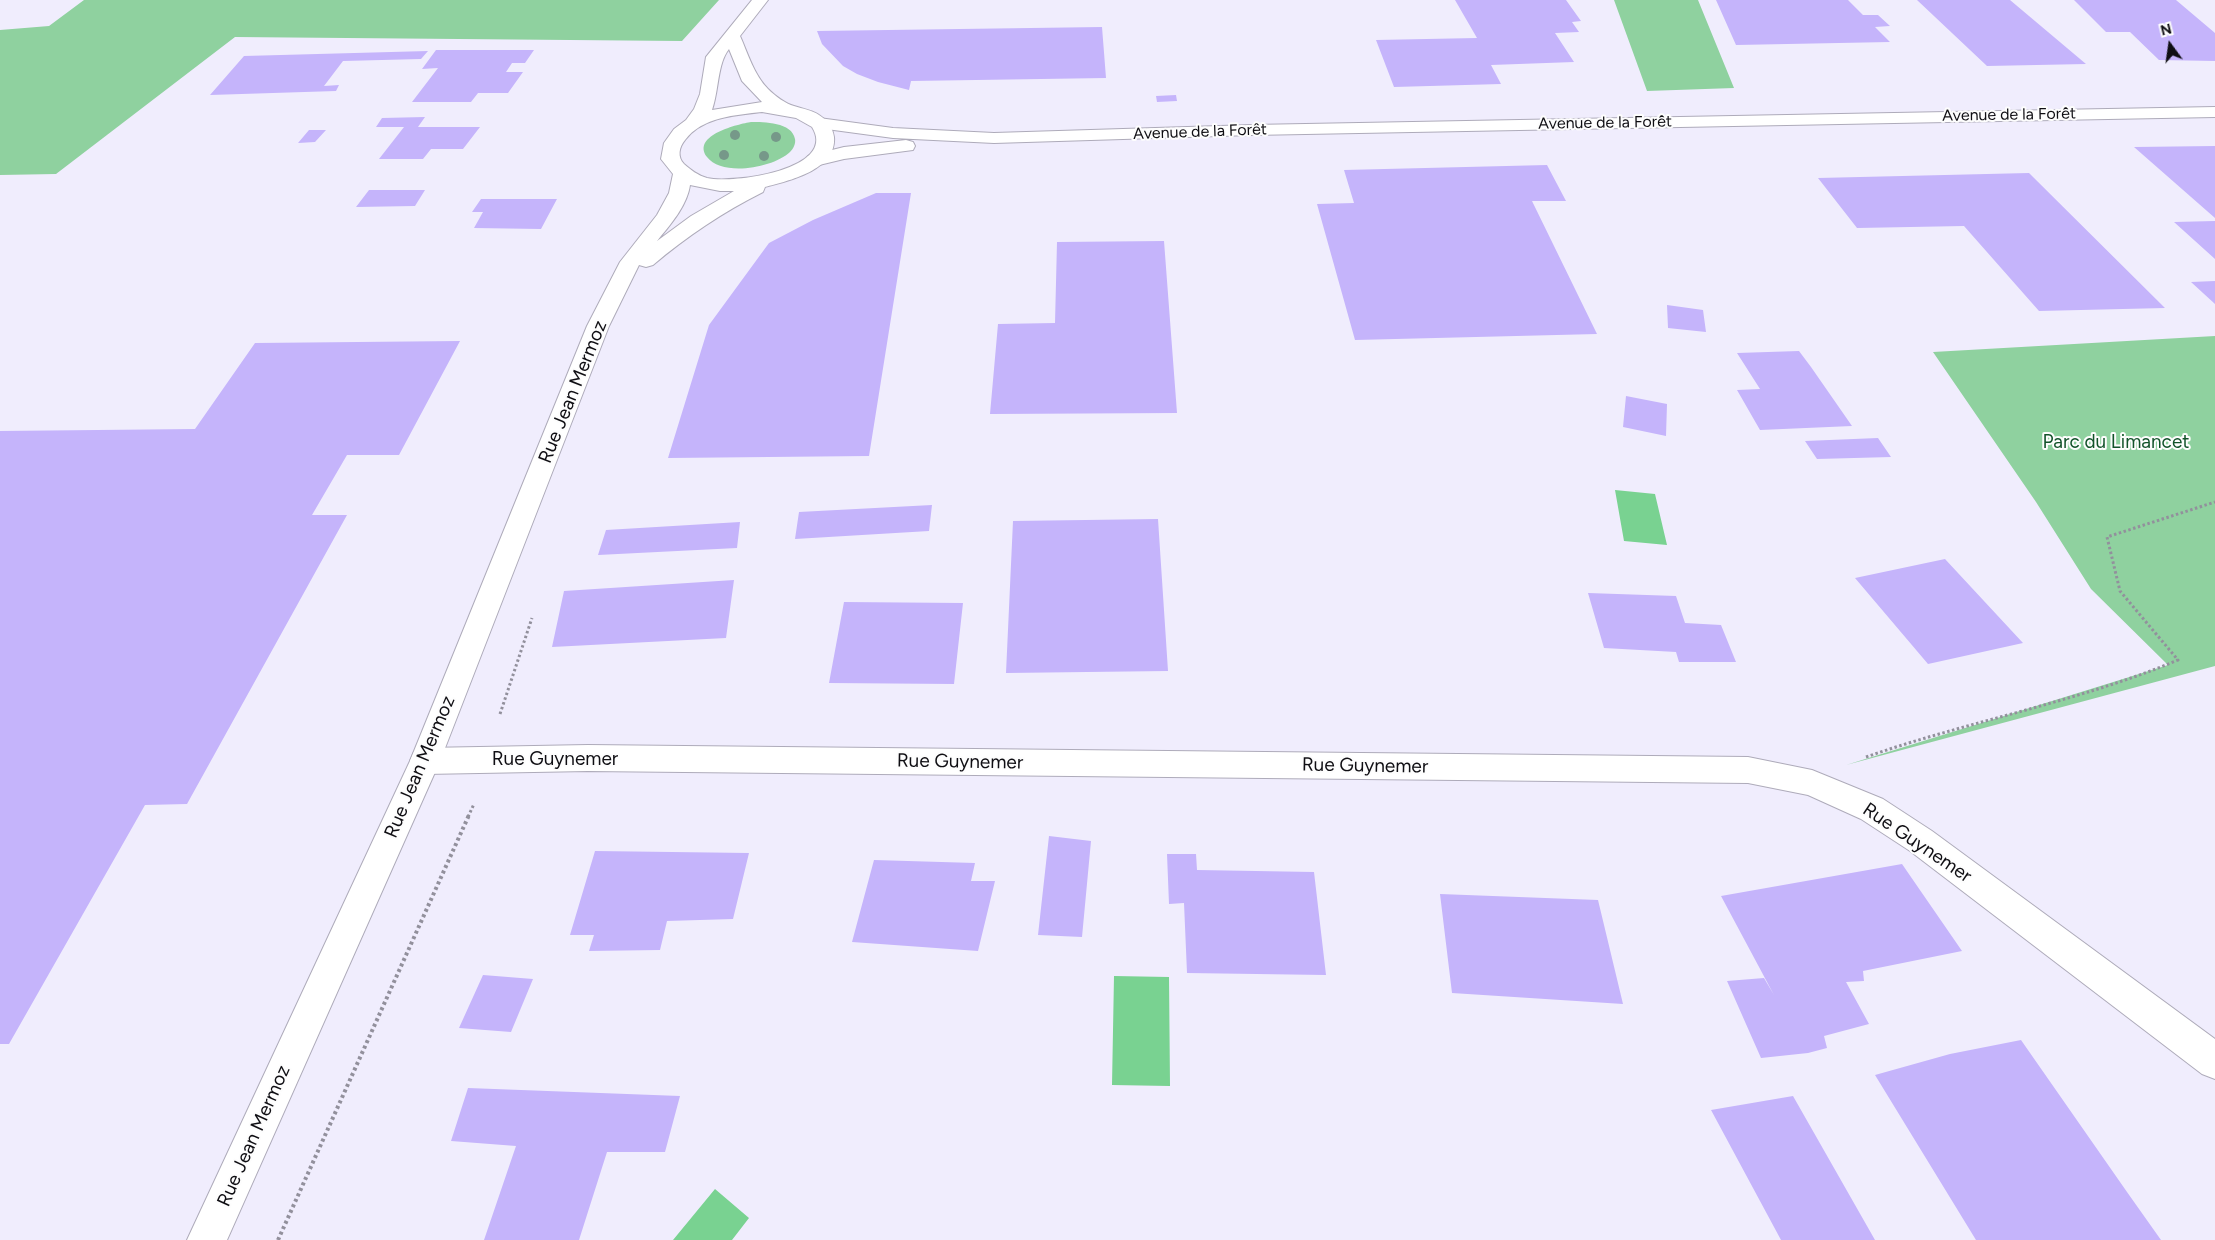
<!DOCTYPE html>
<meta charset="utf-8">
<style>
body{margin:0}
#map{position:relative;width:2215px;height:1240px;overflow:hidden;background:#f0edfd;font-family:Figtree,sans-serif}
canvas{display:block}
.north{position:absolute;left:2145px;top:20px;width:50px;height:50px;-webkit-text-stroke:4px #fdfdfd;paint-order:stroke;rotate:346deg;font-size:14px;font-weight:700;line-height:20px;text-align:center;color:#0f0e13}
.north::after{content:'';display:block;margin:auto;width:18px;height:22px;background:#0f0e13;clip-path:polygon(50% 0,100% 100%,50% 72%,0 100%)}
</style>
<div id="map">
<canvas width="2215" height="1240"></canvas>
<div class="north">N</div>
</div>
<script>
const g = document.querySelector('canvas').getContext('2d');
g.lineJoin = 'round';
function paint(path, color) { g.fillStyle = color; g.fill(path, 'evenodd'); }
function strokePath(path, color, width, dash) { g.strokeStyle = color; g.lineWidth = width; g.lineCap = dash ? 'butt' : 'round'; g.setLineDash(dash || []); g.stroke(path); }
function drawText(font, color, halo, rows, align = 'center') {
  g.font = font + ' Figtree,sans-serif'; g.lineWidth = 4; g.setLineDash([]); g.textBaseline = 'middle'; g.strokeStyle = halo; g.fillStyle = color; for (const [text, x, y, turn = 0] of rows) {
    g.save(); g.translate(x, y); g.rotate((+turn || 0) * Math.PI / 180); g.textAlign = isNaN(turn) ? turn : align; if (halo) g.strokeText(text, 0, 0); g.fillText(text, 0, 0); g.restore();
  }
}
const green = new Path2D(`
 M84,0H719L682,41L235,37L56,174L0,175V30L49,26Z
 M1614,0H1698L1734,88L1647,91Z
 M751,122C764,122 792,122 795,139C796,144 793,149 790,152C773,168 722,177 707,157C691,135 739,124 751,122Z
 M2215,336V666L1846,765L2168,665L2091,589L2036,502L1933,352Z`);
const water = new Path2D(`
 M1615,490L1655,494L1667,545L1624,541Z
 M1114,976L1169,977L1170,1086L1112,1085Z
 M715,1189L749,1218L732,1240H673Z`);
const building = new Path2D(`
 M1455,0H1566L1581,21L1572,22L1579,32L1555,33L1574,62L1491,65L1501,84L1394,87L1376,40L1477,38Z
 M1716,0H1848L1863,15H1878L1890,26L1875,27L1890,42L1736,45Z
 M1917,0H2010L2086,64L1987,66Z
 M2074,0H2176L2215,33V61L2159,60L2130,32H2106Z
 M1102,27L1106,78L911,81L909,90L878,82L857,74L843,66L822,44L817,31Z
 M436,50H534L525,63H512L506,72H523L508,93H478L471,102H412L438,68L422,69Z
 M428,51L421,59L343,61L324,86L339,85L336,91L210,95L244,56Z
 M1176,95L1177,101L1157,102L1156,96Z
 M425,117L418,127H480L463,149H431L423,159H379L404,127H376L382,118Z
 M309,130H326L315,142L298,143Z
 M2215,146V218L2134,147Z
 M1547,165L1566,201H1532L1597,334L1355,340L1317,204L1354,203L1344,170Z
 M2029,173L2165,308L2039,311L1964,226L1857,228L1818,178Z
 M369,190H425L415,206L356,207Z
 M876,193H911L869,456L668,458L709,325L769,243L813,220Z
 M481,199H557L541,229L474,228L483,212H472Z
 M2215,221V259L2174,222Z
 M1164,241L1177,413L990,414L998,324L1055,323L1057,242Z
 M2215,281V304L2191,282Z
 M1667,305L1703,310L1706,332L1668,328Z
 M460,341L399,455H347L312,515H347L187,804L145,805L9,1044H0V431L195,429L255,343Z
 M1799,351L1811,367L1852,426L1760,430L1737,390L1760,389L1737,353Z
 M1626,396L1667,404L1666,436L1623,427Z
 M1878,438L1891,457L1817,459L1805,441Z
 M932,505L929,531L795,539L799,512Z
 M1158,519L1168,671L1006,673L1013,521Z
 M740,522L737,548L598,555L606,530Z
 M1945,559L2023,643L1928,664L1855,578Z
 M734,580L726,638L552,647L564,591Z
 M1588,593L1676,596L1685,623L1721,625L1736,662H1679L1676,652L1604,648Z
 M844,602L963,603L954,684L829,683Z
 M1049,836L1091,841L1082,937L1038,935Z
 M595,851L749,853L733,919L667,921L660,950L589,951L594,935H570Z
 M1167,854H1196L1197,870L1314,872L1326,975L1187,973L1184,903L1169,904Z
 M874,860L975,863L971,881H995L978,951L852,942Z
 M1902,864L1962,951L1863,971L1864,981L1846,982L1869,1024L1824,1036L1827,1048L1808,1053L1761,1058L1727,981L1764,978L1774,995L1721,896Z
 M1440,894L1598,900L1623,1004L1452,993Z
 M483,975L533,979L511,1032L459,1028Z
 M2021,1040L2127,1192L2161,1240H1976L1875,1075L1950,1054Z
 M468,1088L680,1096L665,1152H607L579,1240H484L516,1146L451,1141Z
 M1793,1096L1875,1240H1781L1711,1110Z`);
const pathFar1 = new Path2D(`
 M500,714L532,618
 M1866,757C1969,721 2078,702 2178,660L2120,591L2107,537L2215,502
 M468,817L474,804`);
const path = new Path2D(`
 M278,1240L469,815`);
const minor = new Path2D(`
 M2215,107V117L1252,135L994,143L893,138L819,128L813,127L810,123L813,119L819,118L893,128L994,133L1252,125Z
 M906,140L913,142L915,146L913,150L844,159L815,166L808,164L806,160L808,156L844,147Z
 M588,745L1748,757L1812,770L1883,799L1932,831L2215,1039V1079L2202,1074L1910,851L1861,819L1808,795L1748,783L588,771L425,774L414,770L410,761L414,752L425,748Z`);
const tertiary = new Path2D(`
 M752,0H768L740,36C748,54 754,75 768,89C775,96 786,104 794,106C803,109 812,110 819,115C827,120 833,128 834,137C837,170 788,181 765,187L763,192C723,212 687,236 653,265L646,267L639,265L609,326L440,761L227,1240H187L410,761L587,326L620,262L657,215L669,193L673,174L661,159L664,143L674,129L686,120L694,109L700,94L706,57ZM729,49L742,81L762,102L712,110C719,91 717,64 729,49ZM762,112L796,118L812,127C839,170 731,184 707,178C697,175 691,170 684,164C677,157 679,147 685,140C702,117 736,115 762,112ZM690,185L720,191H734L691,216L657,241C670,225 687,206 690,185Z`);
const trees = [
 [735,135],
 [776,137],
 [724,155],
 [764,156]
];
const farStreetnames = [
 ["Avenue de la Forêt",2009,115,-1],
 ["Avenue de la Forêt",1605,123,-1],
 ["Avenue de la Forêt",1200,132,-2]
];
const streetNames = [
 ["Rue Jean Mermoz",573,392,-68],
 ["Rue Guynemer",555,759],
 ["Rue Guynemer",960,762,1],
 ["Rue Guynemer",1365,766,1],
 ["Rue Jean Mermoz",420,767,-67],
 ["Rue Guynemer",1917,843,34],
 ["Rue Jean Mermoz",254,1136,-66]
];
const parkNames = [
 ["Parc du Limancet",2116,442]
];
paint(green, '#8fd19f');
paint(water, '#79d291');
paint(building, '#c5b4fb');
strokePath(minor, '#aeabba', 2);
strokePath(tertiary, '#aeabba', 2);
strokePath(pathFar1, '#92909c', 3, [2.5, 2.5]);
strokePath(path, '#92909c', 4, [3, 3]);
paint(minor, '#fff');
paint(tertiary, '#fff');
g.fillStyle = '#769889';
for (const [x, y] of trees) { g.beginPath(); g.arc(x, y, 5, 0, 2 * Math.PI); g.fill(); }
drawText('16px', '#0f0e13', '#fdfdfd', farStreetnames);
drawText('19px', '#0f0e13', '#fdfdfd', streetNames);
drawText('19px', '#12532a', '#fdfdfd', parkNames);
</script>
